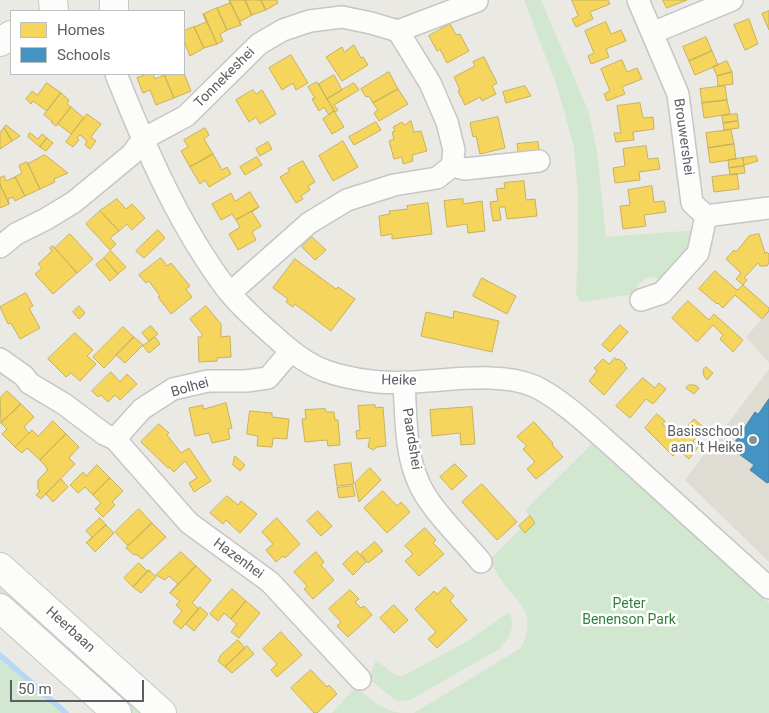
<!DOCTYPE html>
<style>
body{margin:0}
#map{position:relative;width:769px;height:713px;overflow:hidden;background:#eae9e4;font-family:Roboto,sans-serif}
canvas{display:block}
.legend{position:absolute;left:10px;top:10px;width:175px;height:65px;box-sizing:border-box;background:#fff;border:1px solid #bdbec0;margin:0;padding:6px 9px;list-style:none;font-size:15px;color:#5a5d62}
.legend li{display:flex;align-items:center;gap:10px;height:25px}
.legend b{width:25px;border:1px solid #bdbec0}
.scale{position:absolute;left:10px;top:680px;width:134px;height:22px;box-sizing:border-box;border:2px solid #5a5d62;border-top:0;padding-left:6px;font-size:15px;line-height:18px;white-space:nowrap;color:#5a5d62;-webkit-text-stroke:4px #fff;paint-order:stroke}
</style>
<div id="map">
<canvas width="769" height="713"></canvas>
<ul class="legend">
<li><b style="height:14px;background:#f6d55c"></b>Homes</li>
<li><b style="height:14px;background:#4393c3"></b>Schools</li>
</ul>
<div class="scale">50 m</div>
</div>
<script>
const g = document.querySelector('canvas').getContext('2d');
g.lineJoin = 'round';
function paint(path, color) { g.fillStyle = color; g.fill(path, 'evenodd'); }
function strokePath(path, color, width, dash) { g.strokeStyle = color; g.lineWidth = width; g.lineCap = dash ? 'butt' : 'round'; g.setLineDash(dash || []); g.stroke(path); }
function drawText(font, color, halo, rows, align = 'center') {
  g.font = font + ' Roboto,sans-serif'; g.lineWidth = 5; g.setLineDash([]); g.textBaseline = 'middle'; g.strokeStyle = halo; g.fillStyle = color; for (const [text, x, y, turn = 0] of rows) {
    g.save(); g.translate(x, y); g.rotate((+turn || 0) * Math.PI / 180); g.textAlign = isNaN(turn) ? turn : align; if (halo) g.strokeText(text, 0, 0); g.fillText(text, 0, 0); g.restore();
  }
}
const education = new Path2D(`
 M769,311V363L746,337Z
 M769,369V562L685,480Z`);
const green = new Path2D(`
 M524,0H541L588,110L597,150L606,237L697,230L696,236L662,279L649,277L638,284L636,294L580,302L576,293L578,253V194L574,147L557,86Z
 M592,444L769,603V713H414L521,648C540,608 514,603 497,573C494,569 492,564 490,559L529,521L526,509Z
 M0,588L141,713H129L0,598Z
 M509,612C516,628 510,637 499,649L410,700L397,701L369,679L376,660L391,672L401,677L468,641Z
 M0,654L65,713H0Z
 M358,688C372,702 380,708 400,713H332L352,691Z`);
const homes = new Path2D(`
 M229,0L241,25L227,30L217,8L230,3Z
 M230,0H245L252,15L239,22L241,25Z
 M245,0H261L266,10L252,15Z
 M261,0H277L278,3L266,10Z
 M572,0H608L610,4L590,12L593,19L576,27L572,19L578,16Z
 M663,0H687L667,8Z
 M217,8L227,30L220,34L223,41L217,44L204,14Z
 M769,11V30L762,14Z
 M203,14L217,44L204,48L194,27L206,22Z
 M749,19L758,44L745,50L734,25Z
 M606,22L611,34L621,30L626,41L606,49L609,57L591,64L588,56L594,53L585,31Z
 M450,24L456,35L460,34L469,51L447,63L440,49L437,51L429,36Z
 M194,27L204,48L190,56L184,41V31Z
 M706,37L712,51L689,61L683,47Z
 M354,45L361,58L363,57L368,65L342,81L326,57L342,47L344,52Z
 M712,51L718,65L695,75L689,61Z
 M291,55L308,83L296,90L293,83L282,90L269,68Z
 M484,57L497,83L492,86L496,94L482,101L480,97L465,105L458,91L460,90L454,77L475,66L473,62Z
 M622,60L627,72L637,68L642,79L622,87L625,94L607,101L604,94L610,91L601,69Z
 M727,61L732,72L717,76L713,67Z
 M389,72L398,89L373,103L369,96L366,97L361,89Z
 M732,72L733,84L718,86L717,76Z
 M184,73L191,91L174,98L164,74Z
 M148,74H153L155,79L164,75L174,98L156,105L150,90L143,93L137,78Z
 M334,75L342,90L327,99L319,84Z
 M317,82L334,111L329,115L324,107L319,111L312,99L315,98L308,87Z
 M47,83L61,93L47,111L33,101L31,104L26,99L32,91L37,95Z
 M354,83L359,90L334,105L338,110L335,112L327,99Z
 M525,86L531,96L506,103L503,92Z
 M725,86L727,100L702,103L700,89Z
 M398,89L408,104L379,121L374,113L378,110L373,103Z
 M253,90L256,94L262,90L276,114L260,124L256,117L249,122L236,100Z
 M61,93L69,100L67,104L71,107L56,126L51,122L52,121L44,115Z
 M727,100L730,114L704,118L702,103Z
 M640,103L643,118L653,117L654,129L633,132L634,140L616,142L614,133H621L617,106Z
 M71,107L84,118L71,134L58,124Z
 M334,111L344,127L332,134L323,119Z
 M87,114L101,124L91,137L96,141L90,149L85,145L87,141L80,135L77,138L79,140L73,147L66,142Z
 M737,114L738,121L723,123L722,116Z
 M498,117L505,148L480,154L476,136L473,137L470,123Z
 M411,121L414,132L421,131L427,151L412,155L413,161L403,164L402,157L394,159L389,141L394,139L392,132L395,131L393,127L402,122L404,125Z
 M738,121L739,128L724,130L723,123Z
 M376,122L381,130L354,145L349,137Z
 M6,125L20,136L12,141L4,128Z
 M4,128L12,141L0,149V133Z
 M205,128L209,135L204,139L213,154L190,167L181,151L188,147L184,140Z
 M731,130L734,144L708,148L706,133Z
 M30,133L38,139L42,134L47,138L40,147L28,137Z
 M47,138L53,143L46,151L40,147Z
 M343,141L358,167L333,181L319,156Z
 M268,142L272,149L260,156L256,149Z
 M538,142L540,156L519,159L517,144Z
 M734,144L736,159L710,163L708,148Z
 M646,146L648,159L658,158L660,169L639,172L640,180L615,183L613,168L625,166L623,149Z
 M213,154L222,170L227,167L231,174L209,187L205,180L200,184L190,167Z
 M45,155L68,173L54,179L55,182L40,189L28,164Z
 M756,156L758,161L744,165L743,158Z
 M257,157L262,165L245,175L240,167Z
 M743,158L744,166L729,168L728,160Z
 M303,161L315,182L308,186L310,190L301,196L303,199L296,203L280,177L290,171L288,169Z
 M27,162L40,189L25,196L15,177L22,173L19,166Z
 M739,166H744L745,173L730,175L729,168Z
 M737,174L739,189L714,192L712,177Z
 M4,176L6,181L15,177L25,196L15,201L13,197L8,199L9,204L0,184V178Z
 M524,181L526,200L535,199L537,216L507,219L505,207H499L501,220L493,221L490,202L498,201L496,189L505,188L504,183Z
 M0,184L9,204L0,208Z
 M652,186L654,202L664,201L666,212L644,215L646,226L623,229L620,206L630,205L628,190Z
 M250,192L259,207L236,220L232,214L221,220L212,204L231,193L235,201Z
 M117,199L126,209L132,204L145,218L132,230L127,224L119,231L100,211Z
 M463,199V204L482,201L485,231L468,233L467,224L447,227L444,201Z
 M428,203L432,234L392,239V234L381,236L379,216L390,214L389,211L408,209L407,206Z
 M259,207L252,212L261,226L252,232L256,240L238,250L229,234L240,227L236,220Z
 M100,211L119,231L110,238L116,244L110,250L86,224Z
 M158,230L165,238L144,258L136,251Z
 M70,234L93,259L77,273L55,248Z
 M759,234L765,253L764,254L767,252L769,254V263L767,266H760L758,263L744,278L747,280L743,285L736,279L741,273L726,259L734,250L736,252L749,236Z
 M312,237L326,250L315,260L302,247Z
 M53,246L77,273L53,294L35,274L42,268L38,264L52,251L50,248Z
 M111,251L126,267L118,274L104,258Z
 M104,258L118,274L110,281L96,265Z
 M161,258L167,266L171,263L190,286L186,289L192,297L171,314L158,297L160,296L149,281L146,283L139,275Z
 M295,259L336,289L338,287L355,299L331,331L295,304L293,307L286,302L288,299L273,288Z
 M715,271L737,290L743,285L769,308V311L762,319L735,295L723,308L718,303L717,304L699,289Z
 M482,278L516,296L507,314L473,296Z
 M26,293L33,306L29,308L40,328L20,339L11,323L8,324L0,307Z
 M688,301L709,320L714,314L743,340L733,352L720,339L723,335L713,325L698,341H696L672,318Z
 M79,306L85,313L79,319L73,312Z
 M206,306L221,324V337L230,336L231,357L217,358V361L199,362L198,337H202V334L190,319Z
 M454,311L499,321L492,352L421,336L426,312L453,318Z
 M620,325L628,332L610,352L602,345Z
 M151,326L158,334L149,341L142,333Z
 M123,327L134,337L104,368L93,357Z
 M75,333L93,350L87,356L96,364L80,381L71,373L66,377L48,359Z
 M134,337L143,345L125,363L116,355Z
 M155,337L160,344L149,353L143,346Z
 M615,358L618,360L619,359L625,364L624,365L627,368L604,395L589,381L597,371L594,368L603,359L609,364Z
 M706,367L713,373L707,380L704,376L703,370Z
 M111,372L120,382L127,374L137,384L120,400L115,395L108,402L101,395L98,397L92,391Z
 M643,378L655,388L659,383L666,389L653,404L646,399L630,418L616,406Z
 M689,385H695L699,388L694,394L686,388Z
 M7,391L21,404L1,423L0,398Z
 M226,403L232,428L228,429L230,439L212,443L209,433L195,436L189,408L203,405V409Z
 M21,404L34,417L24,427L29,433L32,430L15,447L2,434L7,429L1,423Z
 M375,405V408L383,407L386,446L377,447L373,450L368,447L370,438L357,439L356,431L360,430L358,406Z
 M472,407L475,444L461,445L460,433L432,436L430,410Z
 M325,409L326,412H334L335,420H338L340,445L328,446L327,440L305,442L302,419H306L305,410Z
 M250,411L272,413V417L289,419L287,439L273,438L272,447L257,446L258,436L247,434Z
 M657,414L665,421L662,424L671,431L674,427L681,433L694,419L704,428L693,441L699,446L689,459L682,453L683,451L680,448L673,456L645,428Z
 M53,421L66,434L40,460L27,448L22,453L15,447L32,430L38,436Z
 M534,422L553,443L552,445L563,457L536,479L527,469L535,462L523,449L527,446L517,437Z
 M159,424L169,433L167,435L181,453L189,448L211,481L194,492L189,483L197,478L185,461L174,472L169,467L168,468L141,442Z
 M66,434L79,447L69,458L75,464L41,499L36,495L40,491L38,489V480L47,471V468L40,460Z
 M235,456L245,465L240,471L233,465Z
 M351,463L354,484L337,486L334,465Z
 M455,464L467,476L452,490L440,477Z
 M97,465L110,478L93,495L85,487L78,493L70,485L83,472L86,476Z
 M370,468L381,480L359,502L355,483Z
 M110,478L123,491L112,502L115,505L103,517L95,509L101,503L93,495Z
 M61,479L68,487L53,502L46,494Z
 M482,484L517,522L497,540L462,502Z
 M353,486L355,496L339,498L337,488Z
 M383,491L397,506L401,502L410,512L387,533L364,508Z
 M227,496L238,505L241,501L257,514L240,533L226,520L223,524L210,513Z
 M139,509L152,523L128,546L115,532Z
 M318,511L332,526L321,536L307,521Z
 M530,516L535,523L525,533L519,526Z
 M100,518L106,525L86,543L92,537L86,531Z
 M277,518L300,544L285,558L283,556L276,562L266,550L273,544L262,532Z
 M152,523L166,537L142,559L136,554L134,555L126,548Z
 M106,525L114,533L95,552L87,543Z
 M425,528L436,540L433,543L444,554L419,576L405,561L413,554L405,546Z
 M375,542L383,551L368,563L361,554Z
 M357,551L366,562L353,575L343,564Z
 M181,552L196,566L170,593L178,584L169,576L165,580L156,575Z
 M316,552L324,562L321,565L334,580L313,599L304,589L307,586L294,572Z
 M139,563L148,572L149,570L133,587L124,578Z
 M196,566L211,580L192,603L199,609L181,629L173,622L182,611L176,605L180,601L170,593Z
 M149,570L156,577L141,593L133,587Z
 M445,587L454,596L450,601L467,620L437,648L428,639L436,632L415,609L434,591L437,594Z
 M232,589L246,601L231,619L224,613L218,621L210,614Z
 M350,590L359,599L355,602L361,608L364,606L372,615L348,637L337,626L341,622L329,609Z
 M246,601L260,613L239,638L231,632L237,624L231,619Z
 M394,605L408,620L394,633L380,618Z
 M200,607L208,614L194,631L186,624Z
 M281,632L302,655L277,677L271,670L277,664L263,649Z
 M238,640L245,648L225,667L218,661L221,655Z
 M247,646L254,654L232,673L225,667Z
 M311,670L327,687L329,685L337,694L317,713H314L291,688Z`);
const schools = new Path2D(`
 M769,399V482L767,483L750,470L754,465L731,448L755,412L758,414Z`);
const stream = new Path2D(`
 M0,655L66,713`);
const street = new Path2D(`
 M638,0L678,94L692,203L706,216
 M652,33L732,0
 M116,74C146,149 179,227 229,292C242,308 259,323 274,336C288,349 308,365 326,371C339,376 356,379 370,381C420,388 489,367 534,386C561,398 597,433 619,452C669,497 719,543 769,588
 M452,166L465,169L539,161
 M706,216L769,208
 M0,247L16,234L46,219L74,202L132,154L143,139L186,116L259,44L283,30L310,21L342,17L371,23L398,31L477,1
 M230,293L309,223L347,200L394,185L437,178L452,166L454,150L447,122L430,83L398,31
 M641,300L662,293L698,253L706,216
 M0,359L24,376L29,383L64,404L104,434L115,439L189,523L270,582L360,679
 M404,383C406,415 405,452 418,481C428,507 463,540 481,562
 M115,439L142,409L173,389L208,381H246L268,378L291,351`);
const secondary = new Path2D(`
 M53,0L54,11
 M114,11V0
 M0,42L11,35
 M0,567L162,713
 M0,608L117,713`);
const markers = [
 [753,440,5,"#8c8e90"]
];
const streetNames = [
 ["Tonnekeshei",225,78,-45],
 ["Brouwershei",683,137,82],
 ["Heike",399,381,1],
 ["Bolhei",190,388,-16],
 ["Paardshei",411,439,81],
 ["Hazenhei",238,559,36],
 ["Heerbaan",70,630,42]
];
const poiNames = [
 ["Basisschool",743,432],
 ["aan 't Heike",743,448]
];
const parkNames = [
 ["Peter",629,604],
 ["Benenson Park",629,620]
];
paint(education, '#dedcd3');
paint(green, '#d1e7d0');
paint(homes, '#f6d55c');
strokePath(homes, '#c7b15e', 1);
paint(schools, '#4393c3');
strokePath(schools, '#4a83a6', 1);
strokePath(stream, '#b6d8f7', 5.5);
strokePath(street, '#c6c6c5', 24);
strokePath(secondary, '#c7c7c6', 30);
strokePath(street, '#fcfcfb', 21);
strokePath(secondary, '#fcfcfb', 28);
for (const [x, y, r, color] of markers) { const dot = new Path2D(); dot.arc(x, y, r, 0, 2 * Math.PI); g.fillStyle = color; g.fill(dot); strokePath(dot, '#fff', 2); }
drawText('14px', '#5a5d62', '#fff', streetNames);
drawText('14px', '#5a5d62', '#fff', poiNames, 'right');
drawText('14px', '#32813b', '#fff', parkNames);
</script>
